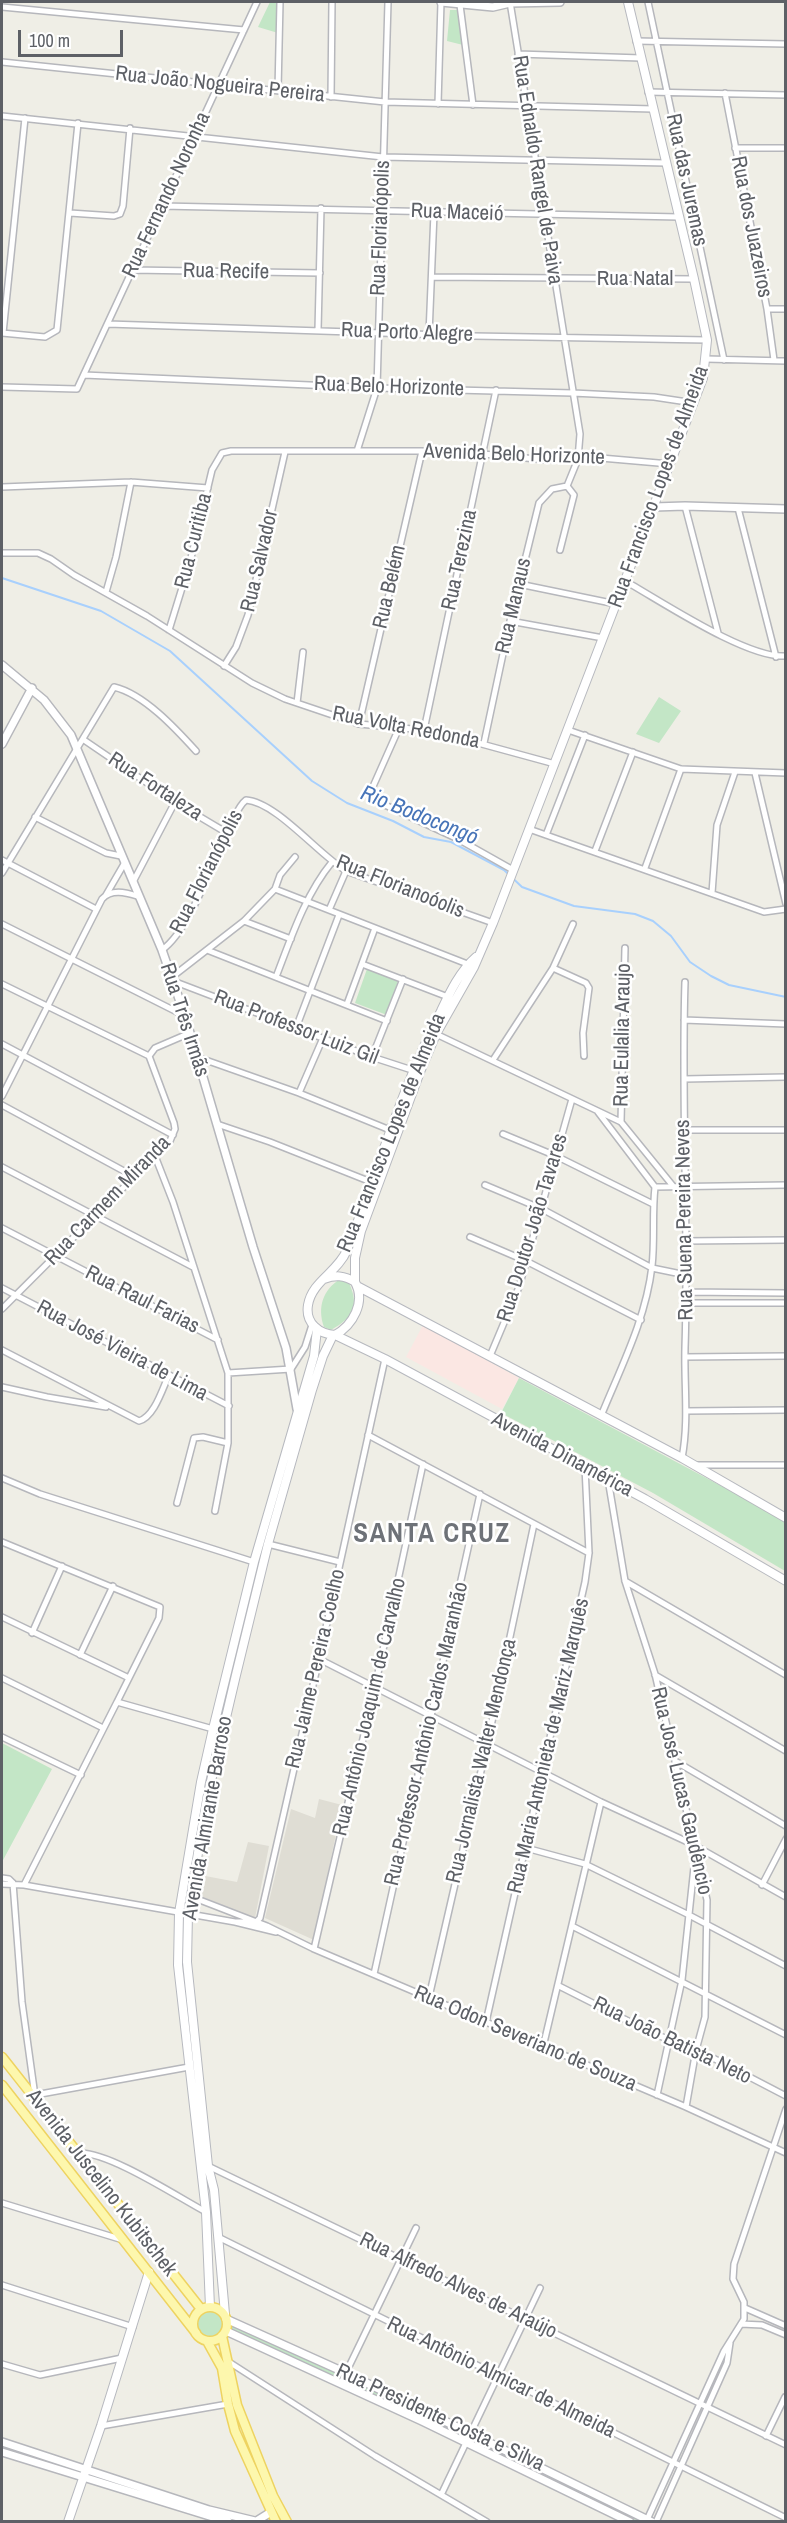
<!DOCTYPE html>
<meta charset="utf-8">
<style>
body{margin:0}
#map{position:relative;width:787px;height:2523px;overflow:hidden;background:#efeee6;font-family:"Archivo Narrow",sans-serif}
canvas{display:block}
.frame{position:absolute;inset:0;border:3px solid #5d6066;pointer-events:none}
.scale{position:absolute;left:18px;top:30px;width:105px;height:27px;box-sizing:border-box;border:3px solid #5d6066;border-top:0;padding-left:8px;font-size:18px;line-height:21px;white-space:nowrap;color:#5d6066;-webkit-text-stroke:4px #fff;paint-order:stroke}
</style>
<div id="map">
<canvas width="787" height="2523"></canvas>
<div class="frame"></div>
<div class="scale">100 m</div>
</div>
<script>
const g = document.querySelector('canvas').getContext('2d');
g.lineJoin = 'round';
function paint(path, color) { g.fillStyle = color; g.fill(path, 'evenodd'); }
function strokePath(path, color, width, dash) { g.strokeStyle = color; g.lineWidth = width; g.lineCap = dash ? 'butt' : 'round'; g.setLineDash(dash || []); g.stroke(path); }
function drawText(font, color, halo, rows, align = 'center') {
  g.font = font + ' "Archivo Narrow",sans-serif'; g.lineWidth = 5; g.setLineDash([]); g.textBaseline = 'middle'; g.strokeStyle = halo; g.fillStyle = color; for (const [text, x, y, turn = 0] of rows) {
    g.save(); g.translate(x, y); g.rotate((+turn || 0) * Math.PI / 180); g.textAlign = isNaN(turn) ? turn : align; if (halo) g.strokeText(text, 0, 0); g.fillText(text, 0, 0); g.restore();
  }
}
const education = new Path2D(`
 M319,1799L342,1805L314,1940L265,1918L291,1809L315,1818Z
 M248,1842L269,1846L255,1918L197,1895L200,1875L237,1882Z`);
const medical = new Path2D(`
 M423,1325L519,1378L502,1409L406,1357Z`);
const green = new Path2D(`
 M270,2H279L278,33L258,27Z
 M450,10H459L463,45L447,41Z
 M659,697L681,711L659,743L636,734Z
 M367,969L398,981L387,1015L355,1003Z
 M340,1279L348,1281C360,1305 354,1317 331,1330L324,1327C317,1307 323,1290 340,1279Z
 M519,1378L785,1520V1571L653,1493L501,1413Z
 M2,1743L52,1769L2,1862Z
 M196 2324a14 14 0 1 1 28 0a14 14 0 1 1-28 0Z
 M228,2322L341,2373L648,2521H633L228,2330Z`);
const stream = new Path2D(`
 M2,578L101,611L170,651L312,781L347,803L393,821L424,837L451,842L504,870L522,887L574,906L635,914L653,921L671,936L690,962L711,976L729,985L786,997`);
const minor = new Path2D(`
 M510,2L580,434L578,459L567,486
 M648,2L724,360
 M460,5L473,105
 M2,7L244,30
 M636,41L786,44
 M518,54L641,58
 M2,62L385,102L653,109
 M278,90L280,2
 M648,92L786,95
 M725,93L767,309L774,360
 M331,97L332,2
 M438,104L441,2
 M2,116L383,157L667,163
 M735,148H786
 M162,206L679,217
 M70,213L114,216L120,214L123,206L130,128
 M132,270L320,273
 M432,277L694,279
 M767,309H786
 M108,324L473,336L707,340
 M318,330L321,208
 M2,333L45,337L57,330L78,123
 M3,333L25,118
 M429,334L434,213
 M706,359L786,361
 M84,375L377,388L573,393L654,397L694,403
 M2,387L77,389L257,2
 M357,451L377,388L388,2
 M2,487L131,482L208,488
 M685,506L718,633
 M738,508L776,657
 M560,550L574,495L567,486
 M2,553H38L51,559L74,575L147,616L252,683L285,699L359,724L434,731L555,764
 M625,581C661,601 747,659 786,656
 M519,584L616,604
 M106,592L116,557L131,482
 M510,621L603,638
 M169,630L190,562L212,470L222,453L231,451H422L483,454L547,460L601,458L670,464
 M224,666L236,647L248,615L285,452
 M297,703L303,652
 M359,724L422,451
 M399,728L371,791L370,798L458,839L513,870
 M424,730L496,390
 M568,730L681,769L786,773
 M84,740L175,802L227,833
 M484,743L510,621L539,503L552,489L567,486
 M755,773L786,904
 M35,817L106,853L121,856
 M529,829L764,912L786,909
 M546,835L585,735
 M595,851L633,752
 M2,860L96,909
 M645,868L681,769
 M2,873L114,687C144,694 176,729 196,751
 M133,882L175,802
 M275,889L470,965
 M712,893L717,825L735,772
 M106,895L124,864
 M329,910L346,871
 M244,921L291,939
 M2,924L185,1016
 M162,950C191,929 212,862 229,828C234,819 238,806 246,800C276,802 318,854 346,871L493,923
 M207,950L387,1021
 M362,964L448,997
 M553,968L586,983L589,988L583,1033L584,1056
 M172,977L244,921L275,889L280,875L295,857
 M276,977C291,938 305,895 332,862
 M173,981L372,1057L415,1071
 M2,984L149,1056
 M347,1004L375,928
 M684,1020L786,1024
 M296,1028L339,915
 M436,1034L621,1122L673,1186
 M2,1044L173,1135
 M197,1057L299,1093L390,1130
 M372,1057L403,979
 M493,1060L553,968L573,924
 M684,1079L786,1077
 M299,1093L323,1038
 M2,1096L102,899C111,889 125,892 137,896
 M2,1105L133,1176
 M598,1112L655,1187
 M621,1122L625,948
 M217,1124L270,1142L371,1182
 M684,1130H786
 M503,1134L556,1156L653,1204
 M155,1156L173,1202L228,1373V1443L215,1511
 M2,1167L193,1267
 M485,1185L542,1209L652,1268L686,1275
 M655,1187L786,1185
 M2,1228L218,1340
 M470,1237L526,1261L641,1320
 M686,1241L786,1240
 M2,1288L229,1406
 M686,1292L786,1293
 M687,1303H786
 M2,1309L170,1141L175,1129L174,1123L149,1056L155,1048L190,1033
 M2,1350L139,1421C154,1417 162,1390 168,1377
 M490,1356L519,1287L572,1099
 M685,1357L786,1356
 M228,1373L291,1369L305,1347L312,1325
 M2,1387L47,1397L106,1407
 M686,1411L786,1410
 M601,1416C621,1367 646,1319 652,1266C655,1240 652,1214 655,1187
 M368,1435L589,1553
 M682,1458C689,1421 684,1385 685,1348C689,1226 681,1104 685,982
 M697,1465H786
 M2,1478L40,1494L254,1562
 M608,1479L625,1581L655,1674L707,1900L705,2017L696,2050L686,2107
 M177,1503L194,1438L203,1437L228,1443
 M2,1542L160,1607L159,1618L117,1702
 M268,1544L340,1562
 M625,1581L786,1675
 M2,1617L129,1678
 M32,1633L62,1566
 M80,1655L113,1586
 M319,1659L601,1802L692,1844L786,1897
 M655,1675L786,1751
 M2,1678L103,1728
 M2,1737L81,1775
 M675,1761L786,1826
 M526,1848L585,1864L689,1915L786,1966
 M2,1878L9,1879L13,1883
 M13,1883L22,2002L35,2096
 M2,1884L24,1885L235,1922L276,1932
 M24,1885L117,1702L213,1729
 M762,1885L786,1839
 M192,1897L267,1926L314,1949L686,2107L786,2153
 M235,1922H256L260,1918L319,1659L385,1359
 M572,1926L786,2035
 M314,1949L375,1687L423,1464
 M374,1974L480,1494
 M559,1986L656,2035L688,2045L786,2096
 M429,1997L487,1745L534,1524
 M486,2022L585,1582L589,1553L585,1467
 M543,2047L601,1802
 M35,2095L189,2067
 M657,2095L682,1980L695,1858
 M80,2153C111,2153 176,2196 206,2212
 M208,2166L786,2445
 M2,2203L123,2240
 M218,2237L786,2518
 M2,2285L133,2327
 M745,2308L786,2326
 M741,2324L762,2325L786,2335
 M229,2362L375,2456L487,2522
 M2,2364L40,2375L122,2358
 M341,2383L416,2228
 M101,2426L228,2404
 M766,2436L785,2397
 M441,2495L540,2288
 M646,2522L724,2351L744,2319V2302L733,2279L734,2264L786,2109
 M656,2522L727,2363L730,2343`);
const tertiary = new Path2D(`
 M441,2L493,7L510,3L560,2
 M654,507L685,506L786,509
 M2,665L44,700L71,735L162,950L185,1016L253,1247L286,1348L297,1409
 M2,744L32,688
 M226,2319L346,2373L652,2522
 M226,2331L422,2421L630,2522
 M2,2442L209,2510L255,2521
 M2,2452L229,2522
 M255,2522L271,2512`);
const secondary = new Path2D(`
 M324,1279C335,1275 344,1275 355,1282C366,1302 353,1325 335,1335C319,1334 305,1323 308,1305C312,1281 338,1272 347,1250C378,1170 402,1087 441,1011C450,992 460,971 476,957
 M355,1282V1258L361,1231L420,1072L436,1034L474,967L493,923L703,378L707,340L694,279L628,2
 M357,1286L682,1458L786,1518
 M335,1335L385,1359L645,1499L786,1581
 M210,2307L206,2212L178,1965L179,1913L201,1782L213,1729L254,1562L314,1356L317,1329
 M225,2314L214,2190L208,2166L187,1962L188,1914L207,1798L236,1675L268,1544L312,1390L323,1356L333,1335
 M68,2522L101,2426L149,2272`);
const primary = new Path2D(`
 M2,2057L201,2309
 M2,2085L196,2333
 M193 2324a17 17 0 1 1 34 0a17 17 0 1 1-34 0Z
 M222,2336L237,2405L273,2496L287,2522
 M207,2341L222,2368L228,2404L235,2431L276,2522`);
const streetNames = [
 ["Rua João Nogueira Pereira",220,85,6],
 ["Rua Ednaldo Rangel de Paiva",537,170,81],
 ["Rua das Juremas",686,180,78],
 ["Rua Fernando Noronha",167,195,-65],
 ["Rua Maceió",457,213,2],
 ["Rua dos Juazeiros",751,227,79],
 ["Rua Florianópolis",381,228,-88],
 ["Rua Recife",226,272,1],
 ["Rua Natal",635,279],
 ["Rua Porto Alegre",407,333,2],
 ["Rua Belo Horizonte",389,387,2],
 ["Avenida Belo Horizonte",514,455,2],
 ["Rua Francisco Lopes de Almeida",659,487,-70],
 ["Rua Curitiba",194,541,-76],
 ["Rua Terezina",460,560,-78],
 ["Rua Salvador",260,561,-77],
 ["Rua Belém",390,587,-77],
 ["Rua Manaus",514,606,-77],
 ["Rua Volta Redonda",406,728,11],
 ["Rua Fortaleza",155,787,33],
 ["Rua Florianópolis",207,872,-63],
 ["Rua Florianoóolis",400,887,22],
 ["Rua Três Irmãs",184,1020,72],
 ["Rua Professor Luiz Gil",296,1028,21],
 ["Rua Eulalia Araujo",623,1035,-89],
 ["Rua Francisco Lopes de Almeida",392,1133,-68],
 ["Rua Carmem Miranda",108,1201,-46],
 ["Rua Suena Pereira Neves",685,1220,-91],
 ["Rua Doutor João Tavares",533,1228,-73],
 ["Rua Raul Farias",142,1300,27],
 ["Rua José Vieira de Lima",122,1351,28],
 ["Avenida Dinamérica",562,1455,28],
 ["Rua Jaime Pereira Coelho",316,1669,-77],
 ["Rua Antônio Joaquim de Carvalho",370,1707,-77],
 ["Rua Professor Antônio Carlos Maranhão",427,1734,-77],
 ["Rua Maria Antonieta de Mariz Marquês",549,1746,-77],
 ["Rua Jornalista Walter Mendonça",482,1761,-77],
 ["Rua José Lucas Gaudêncio",681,1791,77],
 ["Avenida Almirante Barroso",208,1818,-80],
 ["Rua Odon Severiano de Souza",525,2039,23],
 ["Rua João Batista Neto",672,2041,26],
 ["Avenida Juscelino Kubitschek",101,2183,52],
 ["Rua Alfredo Alves de Araújo",458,2286,26],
 ["Rua Antônio Almicar de Almeida",501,2378,26],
 ["Rua Presidente Costa e Silva",440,2418,25]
];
const waterNames = [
 ["Rio Bodocongó",419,816,22]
];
const districtNames = [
 ["SANTA CRUZ",432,1535]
];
paint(education, '#dfddd4');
paint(medical, '#fbe7e3');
paint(green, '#c3e6c6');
strokePath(stream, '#a8d0fd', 2);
strokePath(minor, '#b6b7bc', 8);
strokePath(tertiary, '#b6b7bc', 10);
strokePath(secondary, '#b7b9bf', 10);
strokePath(primary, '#eed360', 11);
strokePath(minor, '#fff', 5);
strokePath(tertiary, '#fff', 7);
strokePath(secondary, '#fff', 8);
strokePath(primary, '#fdf7ad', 8);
drawText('21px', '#5d6066', '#fff', streetNames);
drawText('italic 22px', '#4774b8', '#fff', waterNames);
g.letterSpacing = '1.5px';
drawText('bold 27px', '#6e7278', '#fff', districtNames);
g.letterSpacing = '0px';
</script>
